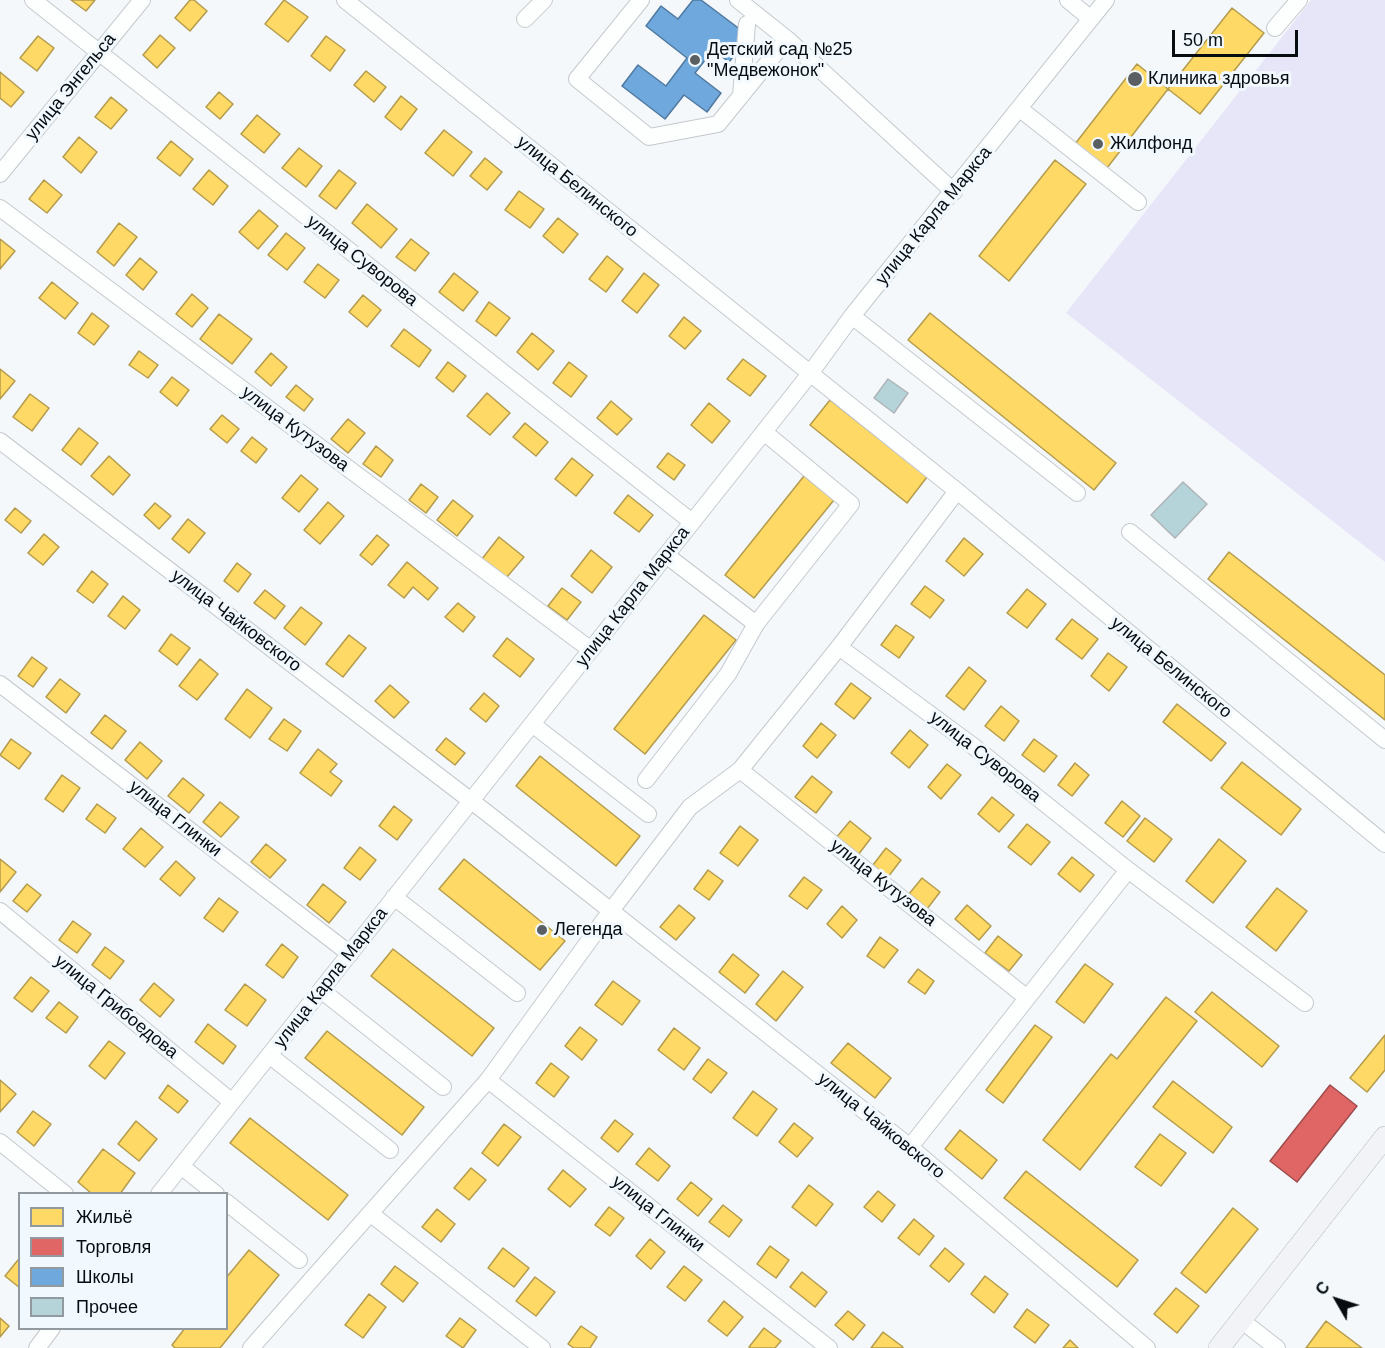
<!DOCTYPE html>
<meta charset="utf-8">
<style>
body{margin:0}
#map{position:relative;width:1385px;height:1348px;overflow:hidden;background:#f4f8fb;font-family:Helvetica,sans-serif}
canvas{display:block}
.legend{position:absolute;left:18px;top:1192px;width:210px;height:138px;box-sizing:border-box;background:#f1f9fe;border:2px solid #939a9f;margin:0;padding:8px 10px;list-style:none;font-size:18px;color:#060c10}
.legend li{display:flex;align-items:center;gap:12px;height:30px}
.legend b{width:30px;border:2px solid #939a9f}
.north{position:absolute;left:1307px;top:1270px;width:60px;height:60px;-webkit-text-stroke:4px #f1f9fe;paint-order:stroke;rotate:309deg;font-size:16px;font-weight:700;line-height:24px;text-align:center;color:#060c10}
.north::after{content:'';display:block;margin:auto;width:21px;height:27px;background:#060c10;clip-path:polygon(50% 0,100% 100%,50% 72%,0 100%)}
.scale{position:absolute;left:1172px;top:30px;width:126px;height:27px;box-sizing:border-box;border:3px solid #060c10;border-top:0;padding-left:8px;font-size:18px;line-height:21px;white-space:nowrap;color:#060c10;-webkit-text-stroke:4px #f1f9fe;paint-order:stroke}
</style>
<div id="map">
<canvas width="1385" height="1348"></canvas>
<ul class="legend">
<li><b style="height:16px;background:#ffd966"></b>Жильё</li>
<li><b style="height:16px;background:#e06666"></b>Торговля</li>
<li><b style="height:16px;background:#6fa8dc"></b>Школы</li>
<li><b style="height:16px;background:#b5d4d9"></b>Прочее</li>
</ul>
<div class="north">С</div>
<div class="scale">50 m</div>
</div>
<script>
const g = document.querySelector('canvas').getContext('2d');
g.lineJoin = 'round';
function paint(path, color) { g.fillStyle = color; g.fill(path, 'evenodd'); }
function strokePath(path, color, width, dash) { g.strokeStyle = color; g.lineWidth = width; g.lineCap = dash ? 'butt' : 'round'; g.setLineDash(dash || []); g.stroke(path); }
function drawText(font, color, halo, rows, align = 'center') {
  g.font = font + ' Helvetica,sans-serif'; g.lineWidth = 6; g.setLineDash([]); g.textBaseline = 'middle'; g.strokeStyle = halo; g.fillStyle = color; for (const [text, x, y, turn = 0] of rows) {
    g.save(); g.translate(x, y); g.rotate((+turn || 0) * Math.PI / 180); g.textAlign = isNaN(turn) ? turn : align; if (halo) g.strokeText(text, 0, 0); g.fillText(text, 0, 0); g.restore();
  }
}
const green = new Path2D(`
 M1311,0H1385V562L1066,313Z`);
const homes = new Path2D(`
 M71,0H95L86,11Z
 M190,0H194L207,11L190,31L175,18Z
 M284,0L308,17L288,42L265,24Z
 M1232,8L1264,33L1200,114L1168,89Z
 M160,35L175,48L157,68L143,55Z
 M38,36L54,48L37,71L20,58Z
 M326,36L345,50L330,71L311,56Z
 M1137,64L1168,89L1107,168L1075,144Z
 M366,71L386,87L374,102L354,85Z
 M0,72L24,92L11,107L0,98Z
 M219,92L233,104L220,119L206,107Z
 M401,96L417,109L401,130L385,117Z
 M111,97L127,110L111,129L95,117Z
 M257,115L280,134L264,153L241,134Z
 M444,130L472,152L453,176L425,153Z
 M79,137L97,152L81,173L63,157Z
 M171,141L193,159L180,176L157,158Z
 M299,148L322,166L306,187L282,168Z
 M485,158L502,172L487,190L470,176Z
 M1055,160L1086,184L1009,281L979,256Z
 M209,170L228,186L213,205L193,189Z
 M339,170L356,183L336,209L319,196Z
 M44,180L62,195L47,213L29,199Z
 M519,191L544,209L530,228L505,210Z
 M367,204L397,229L381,248L352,223Z
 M259,210L278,226L258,249L239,232Z
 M558,218L578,234L563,253L543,236Z
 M119,223L137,237L114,266L97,252Z
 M286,233L305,248L287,270L268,255Z
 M0,239L15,251L0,269Z
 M411,239L429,253L415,271L396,257Z
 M607,256L623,269L606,292L589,279Z
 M140,258L157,272L143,290L126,275Z
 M318,264L339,280L325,298L304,282Z
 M454,273L478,292L463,311L439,292Z
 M644,273L659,285L637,313L622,301Z
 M52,282L78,303L65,319L39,298Z
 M192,294L208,308L192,327L176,314Z
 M363,295L381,310L367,327L349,312Z
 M489,302L510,318L496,336L476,321Z
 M92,313L109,326L94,345L78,333Z
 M930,313L1116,463L1094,490L908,340Z
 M219,314L252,339L232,364L200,339Z
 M684,317L701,331L685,349L669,336Z
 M404,329L431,350L419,367L391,346Z
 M532,333L554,351L538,370L517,352Z
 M139,351L158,365L148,378L129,365Z
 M271,353L287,367L271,386L255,372Z
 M743,359L766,376L750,396L727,379Z
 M448,362L466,376L453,392L436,378Z
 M569,362L587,376L571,397L553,383Z
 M0,369L15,381L0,399Z
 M172,377L189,390L177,406L160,392Z
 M296,385L313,399L304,411L286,397Z
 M487,393L510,413L490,435L467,416Z
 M30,394L49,408L32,431L13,417Z
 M830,400L927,477L907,503L810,425Z
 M611,401L632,419L617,435L597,418Z
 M709,403L730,421L712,443L691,425Z
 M222,415L239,429L227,443L210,429Z
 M348,419L365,433L348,453L331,439Z
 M525,423L548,442L536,456L513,437Z
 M79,428L98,443L81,465L62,450Z
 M252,437L267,449L256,463L241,451Z
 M376,446L393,460L381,477L363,464Z
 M668,453L685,465L674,480L657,467Z
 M109,456L130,475L113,495L91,476Z
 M572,458L593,475L576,496L555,479Z
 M301,475L318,489L299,512L282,498Z
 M804,476L834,500L754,598L725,575Z
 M421,484L438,497L426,513L409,500Z
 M628,495L653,515L639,532L614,513Z
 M453,500L473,516L457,536L437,520Z
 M328,502L344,516L320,544L304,530Z
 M155,503L171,516L159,529L144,515Z
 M15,508L31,521L21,533L5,520Z
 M188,519L205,533L189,553L172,539Z
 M44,534L59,547L43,565L28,553Z
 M377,535L389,545L372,565L360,555Z
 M499,537L524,557L506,578L482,559Z
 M964,538L983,554L964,576L946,561Z
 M591,550L612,567L592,593L571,576Z
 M1229,552L1385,675V720L1208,579Z
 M407,562L438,588L428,600L413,587L404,598L388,585Z
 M237,563L251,574L238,592L224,581Z
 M92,571L108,584L93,603L77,591Z
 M925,586L944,600L930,618L911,604Z
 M562,588L581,602L567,620L548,606Z
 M1027,589L1046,604L1027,628L1007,613Z
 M265,590L285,606L275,619L254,603Z
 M123,596L140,610L125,629L108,616Z
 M458,603L475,617L463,632L445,617Z
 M301,607L322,623L305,645L284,628Z
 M704,615L736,640L645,754L614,729Z
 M1072,619L1098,639L1082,659L1056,639Z
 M896,625L914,637L899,658L881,645Z
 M171,634L190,648L177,665L159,651Z
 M349,635L366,648L343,677L326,664Z
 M507,638L534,659L520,677L493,656Z
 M1108,653L1127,667L1109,691L1091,676Z
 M32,657L47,668L33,687L18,676Z
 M200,659L218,674L197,700L179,686Z
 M969,667L986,681L964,710L946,696Z
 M60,679L80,694L66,713L46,697Z
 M851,683L871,698L854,719L835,704Z
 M390,685L409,702L394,718L375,701Z
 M247,689L272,708L250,738L225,719Z
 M484,693L499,706L486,722L470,709Z
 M1177,704L1226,743L1211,761L1163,722Z
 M1001,706L1019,721L1004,741L985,726Z
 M105,715L126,731L112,749L91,733Z
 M284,719L301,731L287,751L269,739Z
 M821,723L836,735L817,758L803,746Z
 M910,730L928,745L909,768L891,753Z
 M446,738L465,753L455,765L436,750Z
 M11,739L31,753L19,769L0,755Z
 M1034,739L1057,756L1044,772L1022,755Z
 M140,742L162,761L147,779L125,760Z
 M318,749L337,764L330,772L342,781L331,796L300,773Z
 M540,756L640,836L616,866L516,786Z
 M1242,762L1301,809L1281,835L1221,788Z
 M1075,763L1089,775L1072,796L1058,785Z
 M947,764L961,775L941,799L928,787Z
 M62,775L80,788L63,812L45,799Z
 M812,776L832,792L816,813L795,797Z
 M183,778L204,795L189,813L168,796Z
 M992,797L1014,815L999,832L978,814Z
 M1122,801L1140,816L1123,837L1105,823Z
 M220,802L239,817L221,837L203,822Z
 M97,804L116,818L105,833L86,819Z
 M394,806L412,820L397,840L379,826Z
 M1145,818L1172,839L1154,862L1127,841Z
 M850,821L871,838L858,855L836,838Z
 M1027,824L1050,842L1031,865L1008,847Z
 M740,826L758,840L738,866L720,853Z
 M141,828L163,847L145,867L123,849Z
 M1219,839L1246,861L1213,903L1186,881Z
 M266,844L286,860L270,878L251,862Z
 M360,847L376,860L360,880L344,868Z
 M886,848L901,860L888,877L873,865Z
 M1072,857L1094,875L1080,892L1058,874Z
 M0,859L16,872L0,892Z
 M464,859L565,941L540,970L439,889Z
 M176,861L195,878L180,896L160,879Z
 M708,870L723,881L709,900L694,889Z
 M804,877L822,890L807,909L789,896Z
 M922,878L940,892L927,909L909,894Z
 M27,884L41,895L27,912L13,901Z
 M323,884L346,902L329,923L307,905Z
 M1277,888L1307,911L1276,951L1246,927Z
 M219,898L238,912L223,932L204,918Z
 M679,905L695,918L676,940L660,927Z
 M967,905L991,926L979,940L955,919Z
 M842,906L857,920L842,938L827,924Z
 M73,921L91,934L77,953L59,940Z
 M998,936L1022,955L1009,971L985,953Z
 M880,937L898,950L884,968L867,956Z
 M282,944L298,957L283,978L266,965Z
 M105,947L124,961L110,979L92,965Z
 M393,949L494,1028L472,1056L371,976Z
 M733,954L759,975L745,993L719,972Z
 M1085,964L1113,984L1084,1023L1056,1002Z
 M918,969L934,981L925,994L908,982Z
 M783,971L803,987L776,1021L756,1004Z
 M31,977L49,991L32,1012L14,998Z
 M613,981L640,1001L622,1025L595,1005Z
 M154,983L174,1000L160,1017L140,1000Z
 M245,984L266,1000L247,1026L225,1010Z
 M1212,992L1279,1046L1262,1067L1195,1012Z
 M1166,997L1197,1021L1080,1170L1043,1140L1111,1054L1117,1059Z
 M59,1002L78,1017L66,1033L46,1018Z
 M208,1024L236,1046L223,1064L195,1042Z
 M1035,1025L1052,1037L1003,1103L986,1090Z
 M580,1027L597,1040L582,1060L565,1046Z
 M674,1028L700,1048L684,1070L658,1050Z
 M327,1031L424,1107L402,1135L305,1058Z
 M1385,1035V1070L1367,1092L1350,1078Z
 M109,1041L125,1053L105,1079L89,1066Z
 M848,1043L891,1078L875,1098L831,1063Z
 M708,1059L727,1073L711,1093L693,1079Z
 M551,1063L569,1077L554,1097L536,1083Z
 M0,1080L16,1094L0,1112Z
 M1173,1081L1232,1127L1213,1153L1153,1107Z
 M168,1085L188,1101L178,1113L159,1098Z
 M753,1091L777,1109L757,1136L733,1118Z
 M33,1111L51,1124L34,1146L17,1132Z
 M250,1118L348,1195L328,1220L230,1143Z
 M615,1120L633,1134L618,1152L601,1138Z
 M136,1121L157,1139L139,1161L118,1144Z
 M794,1123L813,1138L797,1157L779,1142Z
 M504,1124L521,1137L498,1166L482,1153Z
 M960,1130L997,1160L982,1179L945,1149Z
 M1160,1134L1186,1153L1161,1186L1135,1167Z
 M649,1148L670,1166L658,1181L636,1164Z
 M103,1149L135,1173L120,1194H92L78,1182Z
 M471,1168L486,1180L469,1200L454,1188Z
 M563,1170L586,1189L570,1207L548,1189Z
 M1026,1171L1138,1260L1117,1287L1004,1198Z
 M691,1182L712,1199L698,1216L677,1199Z
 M809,1185L833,1204L816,1226L792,1207Z
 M878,1191L895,1205L882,1222L864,1207Z
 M723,1205L742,1220L729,1237L709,1222Z
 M609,1207L624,1218L610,1236L595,1225Z
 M1233,1208L1258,1229L1206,1293L1181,1273Z
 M437,1209L455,1224L441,1242L422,1227Z
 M914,1219L934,1236L919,1255L898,1238Z
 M650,1239L665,1252L651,1269L636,1256Z
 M770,1246L789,1260L776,1278L757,1264Z
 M503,1248L529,1268L514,1287L488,1268Z
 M945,1248L964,1264L949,1282L930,1266Z
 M249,1250L279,1275L220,1348H175L172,1345L185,1328H226V1278Z
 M18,1260H20V1288L5,1276Z
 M395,1266L418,1283L403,1302L381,1284Z
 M684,1266L702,1280L685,1301L667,1287Z
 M802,1272L827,1292L815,1307L790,1287Z
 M985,1276L1008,1294L994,1313L971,1294Z
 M535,1277L555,1292L536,1316L516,1301Z
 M1176,1288L1199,1306L1177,1333L1154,1314Z
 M369,1294L386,1307L363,1338L345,1325Z
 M724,1301L743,1317L727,1336L708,1321Z
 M1027,1309L1049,1325L1035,1343L1014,1327Z
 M848,1311L865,1325L853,1340L835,1325Z
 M0,1318L9,1326L0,1337Z
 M460,1318L476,1330L463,1348L446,1336Z
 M1326,1321L1362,1348H1306Z
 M581,1326L597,1337L590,1348H574L568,1344Z
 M764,1328L781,1341L775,1348H751L749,1347Z
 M883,1332L903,1347L902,1348H871Z
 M1070,1340L1078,1348H1063Z`);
const shops = new Path2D(`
 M1330,1085L1357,1106L1297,1182L1270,1161Z`);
const schools = new Path2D(`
 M693,0H701L749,36L729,62L713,50L695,73L721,93L707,112L684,95L665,119L622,86L638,65L666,86L687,58L646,26L661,6L678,19Z`);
const building = new Path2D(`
 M888,379L908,393L894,413L874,398Z
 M1183,482L1207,504L1175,538L1151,515Z`);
const minor = new Path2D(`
 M33,0L692,522
 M345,0L957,491L1385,844
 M641,0L577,79L649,137L718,124L787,39
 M738,0L787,39L954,192
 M1068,0L1091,19
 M525,19L544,0
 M1275,28L1299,0
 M741,96L747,24
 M1020,109L1138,202
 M0,174L142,0
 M0,208L591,650
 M852,316L1077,493
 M0,441L487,813L910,1147L1147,1348
 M1130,532L1385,740
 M666,555L756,624L851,504L764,432
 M839,647L973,746L1128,870L1305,1003
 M0,684L350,954
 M532,724L648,814
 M740,770L1026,997
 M646,780L728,674L756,624
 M394,897L517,993
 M0,911L232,1102
 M321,990L443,1087
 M269,1055L390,1150
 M488,1080L829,1348
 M0,1142L65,1194
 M910,1147L1128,870
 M181,1166L216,1194
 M159,1194L809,375L852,316L1106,0
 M226,1202L299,1260
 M371,1214L542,1348
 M1241,1320L1277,1348
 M37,1348L52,1328
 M251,1348L488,1080L610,912L690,807L740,770L839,647L957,491`);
const major = new Path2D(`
 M1219,1348L1385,1137`);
const markers = [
 [695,60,6,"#595f62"],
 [1135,79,8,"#595f62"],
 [1098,144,6,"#595f62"],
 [542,930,6,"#595f62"]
];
const poiNames = [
 ["Детский сад №25",707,50],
 ["\"Медвежонок\"",707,71],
 ["Клиника здровья",1148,79],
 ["Жилфонд",1110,144],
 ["Легенда",554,930]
];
const streetNames = [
 ["улица Энгельса",71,87,-51],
 ["улица Белинского",577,187,39],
 ["улица Карла Маркса",934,216,-51],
 ["улица Суворова",362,261,38],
 ["улица Кутузова",295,429,37],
 ["улица Карла Маркса",633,597,-52],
 ["улица Чайковского",236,621,37],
 ["улица Белинского",1171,668,39],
 ["улица Суворова",985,757,38],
 ["улица Глинки",175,819,38],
 ["улица Кутузова",883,883,38],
 ["улица Карла Маркса",331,978,-52],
 ["улица Грибоедова",116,1007,39],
 ["улица Чайковского",881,1126,39],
 ["улица Глинки",658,1214,38]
];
paint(green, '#e7e6f9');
paint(homes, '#ffd966');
strokePath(homes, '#b49c4c', 1.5);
paint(shops, '#e06666');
strokePath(shops, '#9f4b4c', 1.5);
paint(schools, '#6fa8dc');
strokePath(schools, '#50799f', 1.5);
paint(building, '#b5d4d9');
strokePath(building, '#aeb4b7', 1.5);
strokePath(minor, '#c4c9cd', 18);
strokePath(major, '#b4b9c1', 22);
strokePath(minor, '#fdfefe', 16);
strokePath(major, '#f1f3f6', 21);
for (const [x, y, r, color] of markers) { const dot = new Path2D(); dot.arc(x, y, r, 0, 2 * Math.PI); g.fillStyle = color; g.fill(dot); strokePath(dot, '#f1f9fe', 2); }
drawText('18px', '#060c10', '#f1f9fe', poiNames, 'left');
drawText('18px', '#060c10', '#f1f9fe', streetNames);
</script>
